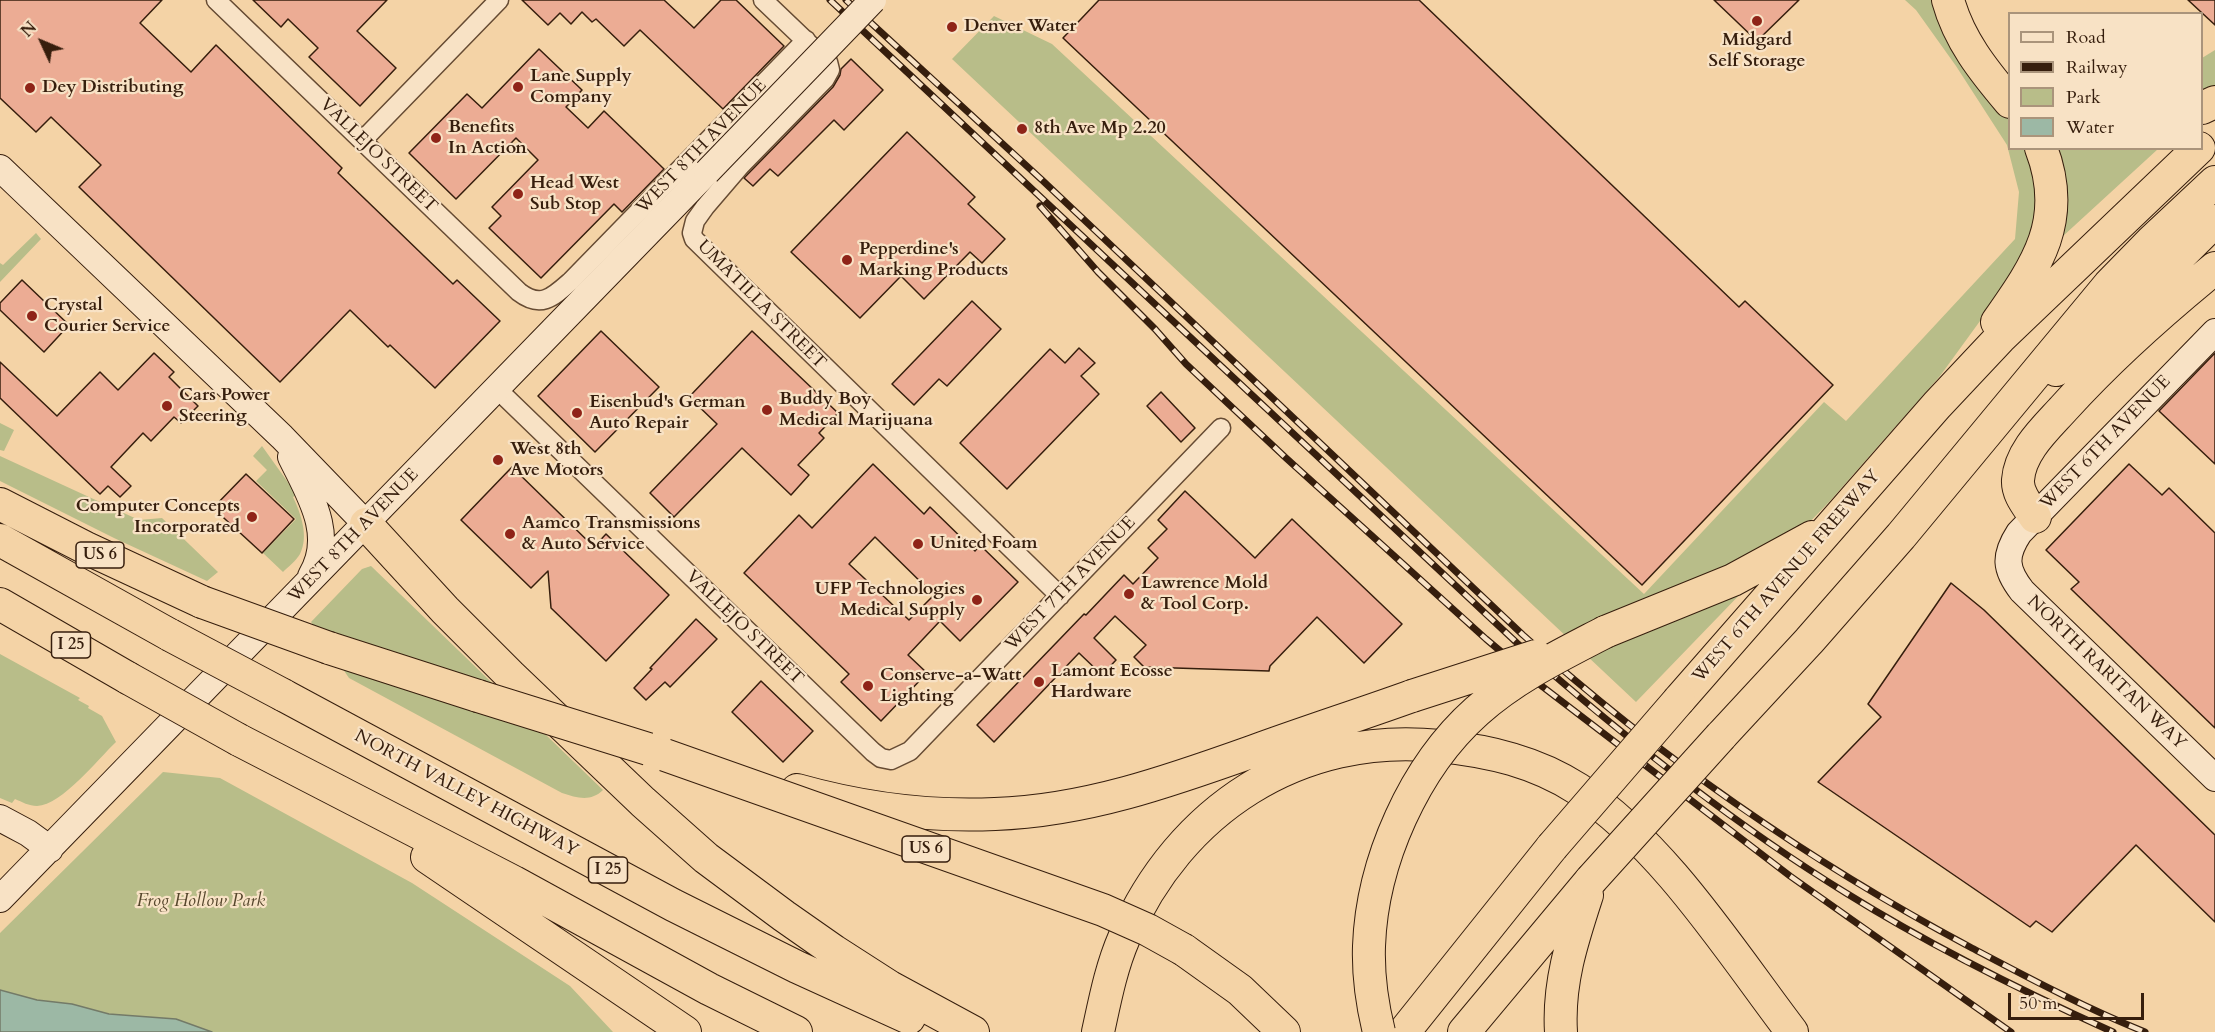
<!DOCTYPE html>
<style>
body{margin:0}
#map{position:relative;width:2215px;height:1032px;overflow:hidden;background:#f4d3a6;font-family:Cardo,serif}
canvas{display:block}
.legend{position:absolute;left:2008px;top:12px;width:195px;height:138px;box-sizing:border-box;background:#f8e2c5;border:2px solid #aa947b;margin:0;padding:8px 10px;list-style:none;font-size:18px;color:#361e0d}
.legend li{display:flex;align-items:center;gap:12px;height:30px}
.legend b{width:30px;border:2px solid #aa947b}
.north{position:absolute;left:12px;top:12px;width:60px;height:60px;-webkit-text-stroke:4px #f8e2c5;paint-order:stroke;rotate:314deg;font-size:16px;font-weight:700;line-height:24px;text-align:center;color:#361e0d}
.north::after{content:'';display:block;margin:auto;width:21px;height:27px;background:#361e0d;clip-path:polygon(50% 0,100% 100%,50% 72%,0 100%)}
.scale{position:absolute;left:2008px;top:993px;width:136px;height:27px;box-sizing:border-box;border:3px solid #361e0d;border-top:0;padding-left:8px;font-size:18px;line-height:21px;white-space:nowrap;color:#361e0d;-webkit-text-stroke:4px #f8e2c5;paint-order:stroke}
</style>
<div id="map">
<canvas width="2215" height="1032"></canvas>
<ul class="legend">
<li><b style="height:8px;background:#f8e2c5"></b>Road</li>
<li><b style="height:8px;background:#361e0d"></b>Railway</li>
<li><b style="height:16px;background:#b8bd89"></b>Park</li>
<li><b style="height:16px;background:#9cb8a5"></b>Water</li>
</ul>
<div class="north">N</div>
<div class="scale">50 m</div>
</div>
<script>
const g = document.querySelector('canvas').getContext('2d');
g.lineJoin = 'round';
function paint(path, color) { g.fillStyle = color; g.fill(path, 'evenodd'); }
function strokePath(path, color, width, dash) { g.strokeStyle = color; g.lineWidth = width; g.lineCap = dash ? 'butt' : 'round'; g.setLineDash(dash || []); g.stroke(path); }
function drawText(font, color, halo, rows, align = 'center') {
  g.font = font + ' Cardo,serif'; g.lineWidth = 4.5; g.setLineDash([]); g.textBaseline = 'middle'; g.strokeStyle = halo; g.fillStyle = color; for (const [text, x, y, turn = 0] of rows) {
    g.save(); g.translate(x, y); g.rotate((+turn || 0) * Math.PI / 180); g.textAlign = isNaN(turn) ? turn : align; if (halo) g.strokeText(text, 0, 0); g.fillText(text, 0, 0); g.restore();
  }
}
const green = new Path2D(`
 M1905,0H1938L2009,116L2010,148L2028,149L2038,169L2033,243L1996,299L1940,376L1830,501L1636,702L952,59L994,16L1052,44L1644,594L1824,402L1846,421L2015,239L2019,192L2007,145L1956,66L1916,10Z
 M2215,50V91L2202,99V58Z
 M2051,149H2158L2062,237L2055,239Z
 M36,233L41,239L0,282V263L3,265Z
 M0,423L14,430L4,451L0,450Z
 M262,446L297,495L293,497C301,514 309,536 300,554C296,561 288,567 283,572L263,553L296,519L256,481L267,470L253,456Z
 M0,456L139,520L162,518L218,572L207,581L114,538L0,481Z
 M371,566L603,790C591,802 577,798 562,793L349,678L311,622L362,569Z
 M0,654L80,698L78,700L89,706L88,708L102,716L116,742C98,759 62,805 37,806C29,806 22,802 15,799L12,803L0,798Z
 M163,772L220,778L412,883L570,986L613,1032H212L176,1019L109,1014L72,1004L37,1000L0,990V933Z`);
const water = new Path2D(`
 M0,990L37,1000L72,1004L109,1014L176,1019L212,1032H0Z`);
const building = new Path2D(`
 M0,0H162L140,23L191,72L216,45L342,168L338,173L453,284L457,280L500,321L435,388L390,345L388,347L350,310L280,382L79,187L101,165L51,117L36,132L0,98Z
 M253,0H387L357,31L396,68L360,106L309,57L318,48L288,19L281,27Z
 M522,0H664L694,28L721,0H736L784,46L723,109L640,30L624,46L596,19L592,22L582,12L571,24L560,13L548,25Z
 M1099,0H1419L1739,307L1745,301L1833,385L1642,585L1063,38Z
 M1714,0H1799L1757,41Z
 M2188,0H2215V25Z
 M539,49L582,90L566,107L588,128L604,111L664,169L622,212L614,204L541,278L489,228L501,216L492,207L538,160L516,138L456,199L409,153L467,94L482,108Z
 M851,59L883,90L844,130L834,120L778,176L770,169L753,186L744,178L833,87L840,75L841,69Z
 M907,132L975,197L968,204L1005,239L982,263L970,252L924,299L901,276L860,318L791,252Z
 M22,280L69,325L44,352L0,310V303Z
 M972,301L1001,329L947,386L939,379L914,405L892,384Z
 M601,331L659,387L595,452L538,396Z
 M752,331L838,413L819,433L824,438L798,465L809,475L791,495L742,448L674,517L650,493L717,424L689,397Z
 M1079,348L1095,363L1081,376L1099,394L1007,489L960,443L1050,349L1065,363Z
 M154,353L174,372L169,377L198,406L181,423L174,417L151,441L143,433L111,467L131,486L120,497L108,486L100,494L0,398V362L57,416L100,372L118,390Z
 M2215,353V464L2159,411Z
 M1161,392L1195,428L1181,442L1147,406Z
 M873,464L924,514L930,507L975,551L980,545L1018,582L960,641L940,621L908,655L927,673L881,721L841,682L849,674L744,573L799,515L812,528ZM875,537L934,595L909,620L849,564Z
 M2129,464L2162,495L2169,488L2215,533V728L2071,589L2079,582L2046,550Z
 M512,467L594,547L606,534L669,595L606,661L551,608L548,571L531,588L461,520Z
 M246,474L294,519L262,553L213,508Z
 M1185,491L1255,558L1292,519L1402,624L1364,663L1317,617L1270,666L1269,671L1144,667L1134,657L1146,645L1115,616L1094,638L1116,660L1102,675L1079,653L994,742L977,725L1084,614L1086,615L1124,575L1133,584L1158,558L1148,548L1167,529L1158,520Z
 M1951,583L1984,610L2215,835V922L2136,845L2052,932L2036,921L2030,927L1818,782L1881,717L1868,704Z
 M696,619L717,639L670,687L665,682L646,700L634,688L652,669L650,668Z
 M761,681L813,731L783,762L732,712Z`);
const street = new Path2D(`
 M216,0L519,292C541,309 553,297 571,281L806,40
 M763,0L828,62L830,70L825,79L741,165L705,207L695,221L692,233L694,239L1060,596
 M362,141L499,0
 M497,389L873,752L881,758L891,760L910,751L1221,428`);
const secondary = new Path2D(`
 M0,168L282,437L366,524
 M2215,332L2019,533C2004,556 2005,569 2022,591L2215,778
 M291,457C309,494 336,535 311,576
 M0,818L28,833L50,849
 M0,899L707,172`);
const highway = new Path2D(`
 M1948,0C1959,40 1983,70 2010,102
 M2202,108L2215,102
 M1997,322C2037,265 2069,220 2041,148
 M2056,370L2124,311L2215,221
 M0,504L86,548L202,602
 M2035,517C2028,506 2017,494 2018,480C2020,451 2046,428 2064,408C2111,356 2161,312 2215,268
 M366,524L445,610L510,675L643,802L706,858L784,916L834,951L890,987L973,1032
 M0,540L170,635
 M0,604L128,678
 M1605,632L1733,580L1812,537
 M329,648L478,696
 M283,695L673,905L797,967L909,1018
 M1679,700L1937,405L2000,338L2199,148
 M1721,736L1809,641L1901,536L2109,285L2152,241L2215,182
 M239,740L514,882L709,989L796,1032
 M797,790C861,808 928,817 995,814C1085,811 1170,781 1254,751C1306,732 1359,715 1412,696
 M427,857L685,1032
 M1184,950L1240,990L1284,1032
 M1098,1032C1105,1000 1111,968 1124,938C1179,810 1299,731 1440,746C1490,751 1536,762 1578,789C1663,844 1731,952 1792,1032
 M1404,1032L1552,847
 M1464,1032L1591,880
 M1561,1032C1558,983 1572,941 1587,895`);
const rail = new Path2D(`
 M830,0L1517,643C1620,734 1729,821 1846,893C1931,946 2022,991 2113,1032
 M846,0L1042,180L1523,635C1660,758 1807,860 1970,947C2027,977 2085,1008 2145,1032
 M1040,206L1098,272L1155,329L1186,364L1286,458L1486,639L1543,687L1790,876L2011,1032`);
const secondaryBridge = new Path2D(`
 M707,172L873,0`);
const highwayBridge = new Path2D(`
 M202,602L329,648
 M170,635L283,695
 M128,678L239,740
 M478,696L648,749
 M1412,696L1536,656
 M665,755L1103,910L1148,930L1184,950
 M1552,847L1679,700
 M1591,880L1721,736
 M1379,1032C1372,1004 1368,975 1369,946C1372,862 1414,767 1477,711C1515,677 1561,655 1605,632`);
const markers = [
 [1757,21,6,"#8f2418"],
 [952,27,6,"#8f2418"],
 [518,87,6,"#8f2418"],
 [30,88,6,"#8f2418"],
 [1022,129,6,"#8f2418"],
 [436,138,6,"#8f2418"],
 [518,194,6,"#8f2418"],
 [847,260,6,"#8f2418"],
 [32,316,6,"#8f2418"],
 [167,406,6,"#8f2418"],
 [767,410,6,"#8f2418"],
 [577,413,6,"#8f2418"],
 [498,460,6,"#8f2418"],
 [252,517,6,"#8f2418"],
 [510,534,6,"#8f2418"],
 [918,544,6,"#8f2418"],
 [1129,594,6,"#8f2418"],
 [977,600,6,"#8f2418"],
 [1039,682,6,"#8f2418"],
 [868,686,6,"#8f2418"]
];
const shields = [
 [100,555,48],
 [71,645,39],
 [926,849,48],
 [608,870,39]
];
const shieldNames = [
 ["US 6",100,555],
 ["I 25",71,645],
 ["US 6",926,849],
 ["I 25",608,870]
];
const poiNames = [
 ["Denver Water",964,27],
 ["Midgard",1757,41,"center"],
 ["Self Storage",1757,62,"center"],
 ["Lane Supply",530,77],
 ["Company",530,98],
 ["Dey Distributing",42,88],
 ["Benefits",448,128],
 ["In Action",448,149],
 ["8th Ave Mp 2.20",1034,129],
 ["Head West",530,184],
 ["Sub Stop",530,205],
 ["Pepperdine's",859,250],
 ["Marking Products",859,271],
 ["Crystal",44,306],
 ["Courier Service",44,327],
 ["Cars Power",179,396],
 ["Steering",179,417],
 ["Buddy Boy",779,400],
 ["Medical Marijuana",779,421],
 ["Eisenbud's German",589,403],
 ["Auto Repair",589,424],
 ["West 8th",510,450],
 ["Ave Motors",510,471],
 ["Computer Concepts",240,507,"right"],
 ["Incorporated",240,528,"right"],
 ["Aamco Transmissions",522,524],
 ["& Auto Service",522,545],
 ["United Foam",930,544],
 ["Lawrence Mold",1141,584],
 ["& Tool Corp.",1141,605],
 ["UFP Technologies",965,590,"right"],
 ["Medical Supply",965,611,"right"],
 ["Lamont Ecosse",1051,672],
 ["Hardware",1051,693],
 ["Conserve-a-Watt",880,676],
 ["Lighting",880,697]
];
const streetNames = [
 ["WEST 8TH AVENUE",702,147,-46],
 ["VALLEJO STREET",378,156,44],
 ["UMATILLA STREET",761,305,45],
 ["WEST 6TH AVENUE",2106,443,-46],
 ["WEST 8TH AVENUE",354,536,-46],
 ["WEST 6TH AVENUE FREEWAY",1787,577,-49],
 ["WEST 7TH AVENUE",1071,584,-46],
 ["VALLEJO STREET",744,628,44],
 ["NORTH RARITAN WAY",2106,673,44],
 ["NORTH VALLEY HIGHWAY",466,794,28]
];
const parkNames = [
 ["Frog Hollow Park",201,902]
];
paint(green, '#b8bd89');
paint(water, '#9cb8a5');
strokePath(water, '#737a68', 1.5);
paint(building, '#ecac94');
strokePath(building, '#361e0d', 1.5);
strokePath(street, '#664b33', 21);
strokePath(secondary, '#361e0d', 28);
strokePath(highway, '#361e0d', 34);
strokePath(street, '#f8e2c5', 18);
strokePath(secondary, '#f8e2c5', 26);
strokePath(highway, '#f4d3a6', 32);
strokePath(rail, '#361e0d', 7);
strokePath(rail, '#f8e2c5', 4.5, [14]);
strokePath(secondaryBridge, '#361e0d', 28, []);
strokePath(highwayBridge, '#361e0d', 34, []);
strokePath(secondaryBridge, '#f8e2c5', 26);
strokePath(highwayBridge, '#f4d3a6', 32);
for (const [x, y, r, color] of markers) { const dot = new Path2D(); dot.arc(x, y, r, 0, 2 * Math.PI); g.fillStyle = color; g.fill(dot); strokePath(dot, '#f8e2c5', 2); }
for (const [x, y, w] of shields) { const box = new Path2D(); box.roundRect(x - w / 2, y - 13, w, 26, 4.5); g.fillStyle = '#f8e2c5'; g.fill(box); strokePath(box, '#361e0d', 1.5); }
drawText('bold 16px', '#361e0d', null, shieldNames);
drawText('bold 18px', '#361e0d', '#f8e2c5', poiNames, 'left');
drawText('18px', '#361e0d', '#f8e2c5', streetNames);
drawText('italic 18px', '#56462c', '#f8e2c5', parkNames);
</script>
